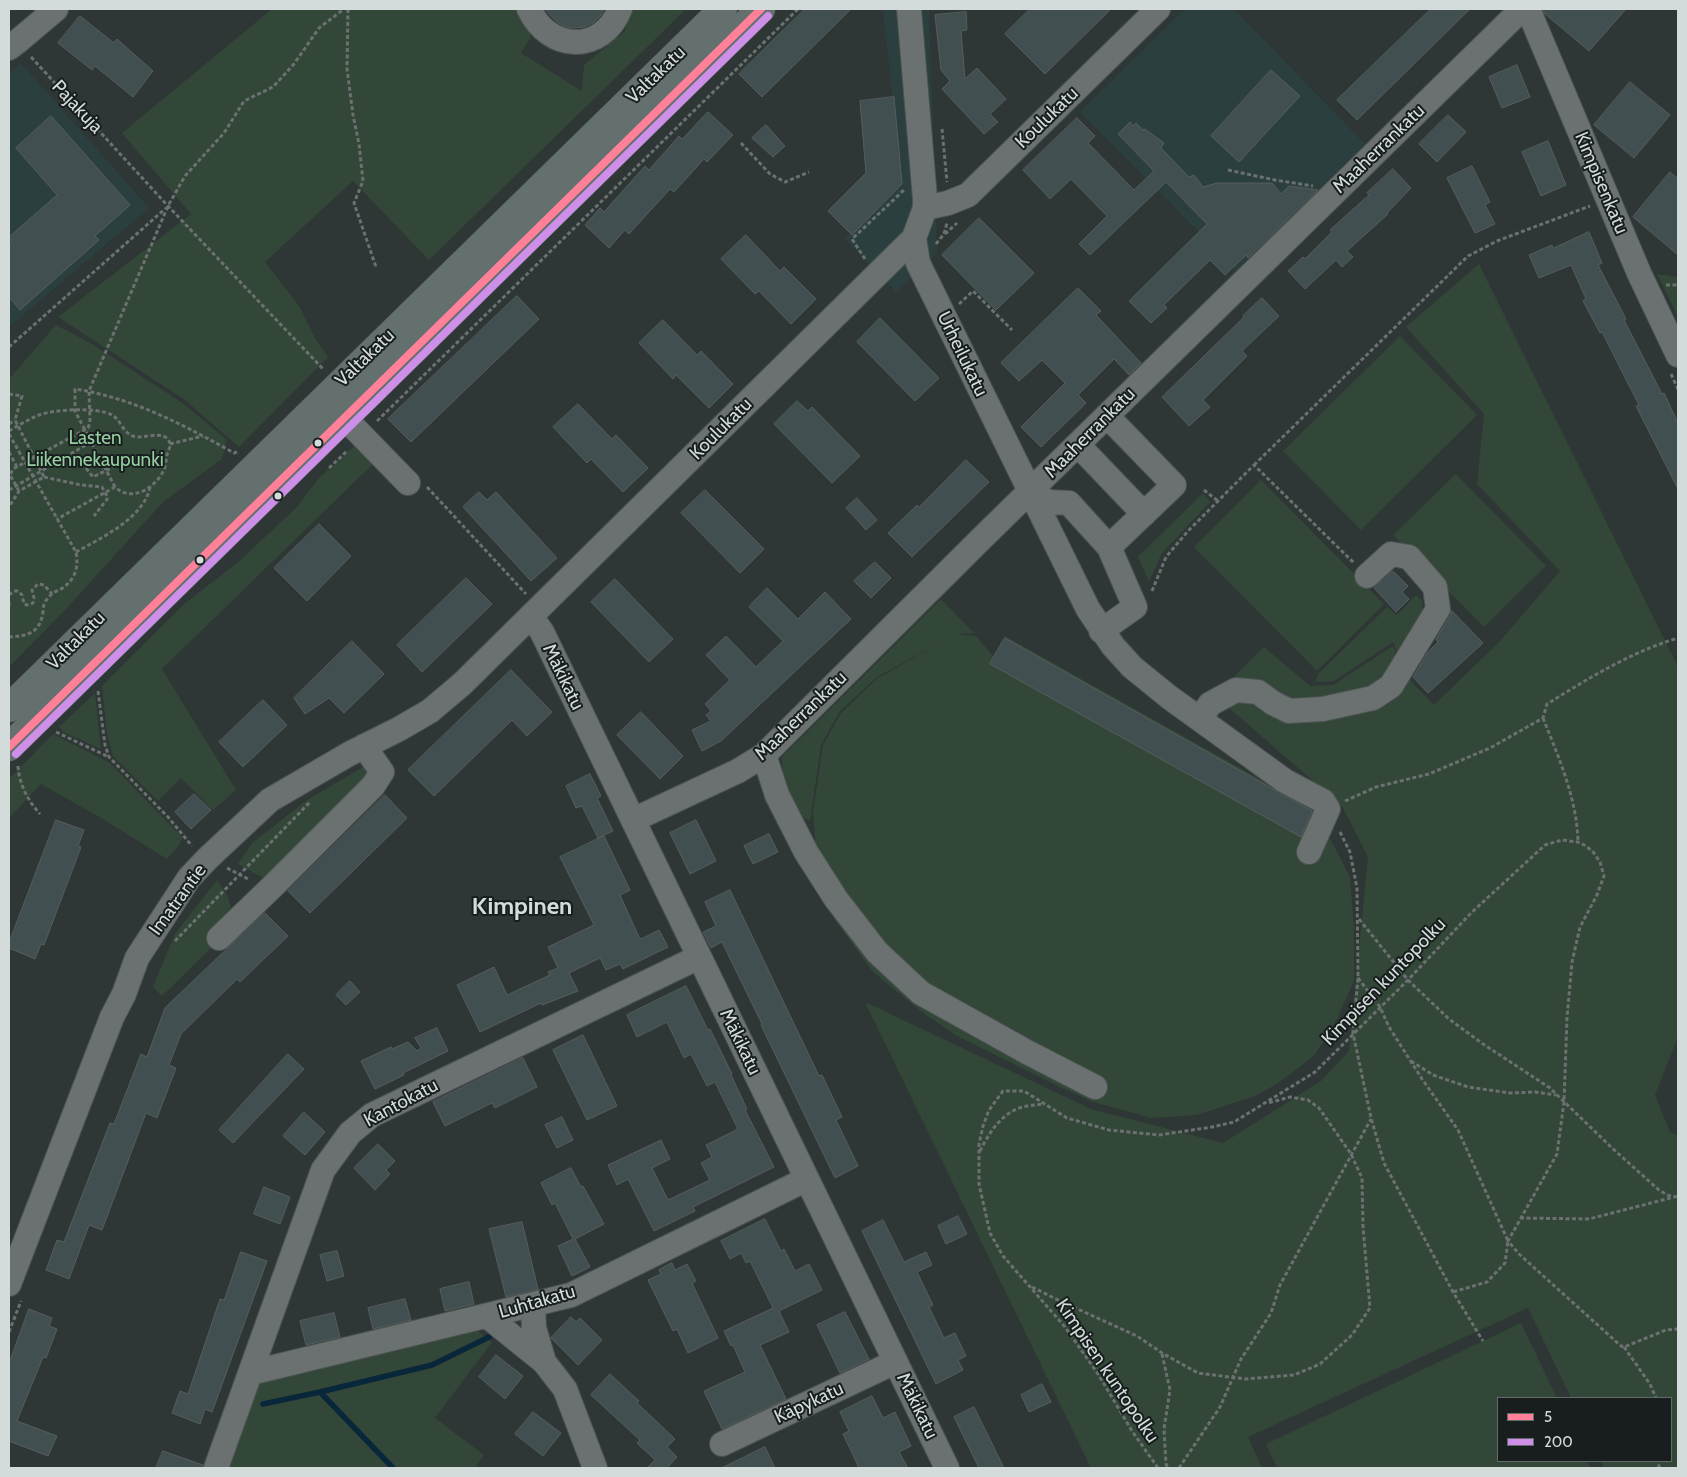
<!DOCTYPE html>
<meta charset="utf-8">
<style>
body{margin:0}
#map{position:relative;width:1687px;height:1477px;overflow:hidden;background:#2e3636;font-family:Cabin,sans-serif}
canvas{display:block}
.frame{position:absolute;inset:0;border:10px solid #d3dbdb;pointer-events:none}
.legend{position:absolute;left:1497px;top:1397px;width:175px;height:65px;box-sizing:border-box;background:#181e1e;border:1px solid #636a6a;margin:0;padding:6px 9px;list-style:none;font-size:15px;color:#d3dbdb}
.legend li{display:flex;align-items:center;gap:10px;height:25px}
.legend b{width:25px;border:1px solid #636a6a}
</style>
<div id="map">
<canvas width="1687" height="1477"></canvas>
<div class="frame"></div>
<ul class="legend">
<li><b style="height:6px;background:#ff8098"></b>5</li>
<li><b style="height:6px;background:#ce8fe9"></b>200</li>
</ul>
</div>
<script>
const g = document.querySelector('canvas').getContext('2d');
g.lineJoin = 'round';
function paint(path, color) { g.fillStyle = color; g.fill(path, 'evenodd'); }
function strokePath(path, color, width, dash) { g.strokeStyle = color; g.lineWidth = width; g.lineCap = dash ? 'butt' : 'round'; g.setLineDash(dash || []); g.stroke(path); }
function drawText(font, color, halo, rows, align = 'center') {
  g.font = font + ' Cabin,sans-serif'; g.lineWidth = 4; g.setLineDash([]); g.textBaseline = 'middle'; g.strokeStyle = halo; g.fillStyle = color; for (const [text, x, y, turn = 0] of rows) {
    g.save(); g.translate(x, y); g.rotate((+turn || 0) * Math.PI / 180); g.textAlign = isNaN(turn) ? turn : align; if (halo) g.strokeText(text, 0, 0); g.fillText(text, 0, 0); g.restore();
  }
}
const built = new Path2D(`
 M883,9H929L937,253L896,292L845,239L902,185Z
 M1185,9H1234L1365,144L1236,270L1080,112Z
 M21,63L149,208L9,327V74Z`);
const green = new Path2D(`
 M272,9H520L531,37L521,53L582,91L584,65L625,31L628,9H686L429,260L353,181L265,262L299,306L315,338L328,357L239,447L185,400L58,317L191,214L122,133Z
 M1479,264L1678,667V1037L1655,1095L1670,1132L1678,1136V1468H1604L1600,1461H1671V1398H1571L1528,1308L1248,1437L1262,1468H1091L865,1002L1091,1109L1223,1143L1321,1081L1349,1051L1368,857L1342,806L1215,696L1264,647L1310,686L1333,685L1393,646L1404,674L1434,705L1500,641L1560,571L1477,484L1484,414L1406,327Z
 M1657,274L1678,277V317Z
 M56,325L92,344L184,404L227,440L222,459L163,502L66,609L9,667V379Z
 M1400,336L1477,415L1361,530L1283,451Z
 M359,442L376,461L162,669L236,790L213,810L181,778L158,801L113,756L107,734L102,686L184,604L237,563L296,508L319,478Z
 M1456,474L1546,566L1484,627L1393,535Z
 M1261,480L1384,604L1317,671L1194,547Z
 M1203,493L1210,502L1162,553L1149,582L1138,557Z
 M1416,595L1422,601L1423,609L1408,649L1400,659L1393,642L1334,681L1315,682L1319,673L1387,607L1397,615Z
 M941,599L974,633L957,634L976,636L993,656L1005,636L1322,814L1326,831L1350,877L1354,928V981L1335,1023L1314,1056L1277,1084L1255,1096L1197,1115L1151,1118L1093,1102L1062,1088L957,1036L922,1012L873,972L835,920L819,882L813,812L823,745L841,713L878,678L940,643L877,677L840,711L821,745L810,821L792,813L783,786L782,757Z
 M95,693L101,749L63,732L59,727Z
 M53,734L110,763L183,838L177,848L167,859L101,818L41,784L9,818V779Z
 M365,766L374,777L316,837L263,878L238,864L252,843L307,800Z
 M217,880L228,896L232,914L214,945L162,996L153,987L175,934Z
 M1521,1323L1557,1398H1498V1461H1587L1590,1468H1277L1266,1444Z
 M474,1328L492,1342L435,1418L484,1455L475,1468H227L260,1381Z`);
const stream = new Path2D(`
 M263,1404L320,1392
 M393,1468L320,1392L432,1365L489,1337`);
const building = new Path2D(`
 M545,9H604L601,15L593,23L584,27L575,28L566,27L557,22Z
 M805,9H851L762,97L739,74Z
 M1030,9H1111L1045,74L1005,34Z
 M1431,9H1470L1357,120L1337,100Z
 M1543,9H1626L1589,51L1544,13Z
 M966,12L967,30L961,31L965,79L977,68L1006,99L990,114L998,122L984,134L942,89L950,81L941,70L935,15Z
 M80,16L114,43L117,39L153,71L133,97L95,66L92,70L58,43Z
 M1517,65L1530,97L1502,108L1489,77Z
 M1271,70L1300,96L1239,162L1211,136Z
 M1630,82L1670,115L1634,158L1594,125Z
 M894,97L902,184L852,235L828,211L866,173L860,101Z
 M708,112L733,135L707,162L704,159L674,192L670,189L629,234L625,230L609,248L585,225L600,208L604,212L645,166L649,170L679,136L682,139Z
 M1448,115L1466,132L1437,162L1419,144Z
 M51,116L130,205L95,236L99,240L20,310L9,297V244L12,241L9,237L57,195L16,148Z
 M1077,118L1095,136L1088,143L1134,190L1154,171L1118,134L1130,122L1133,126L1136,123L1143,130L1145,129L1164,143L1161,148L1189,177L1194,175L1203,187L1217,183H1270L1273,184L1281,194L1289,186L1318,190L1248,258L1246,255L1225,275L1210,260L1164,305L1167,308L1151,323L1129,301L1207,224L1166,182L1090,255L1079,244L1107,216L1071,179L1050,199L1023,170Z
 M766,125L785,146L773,157L752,138Z
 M1548,141L1566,185L1541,196L1522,152Z
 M1472,166L1490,202L1485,205L1495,224L1475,233L1447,178Z
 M1393,169L1411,188L1387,213L1388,214L1347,251L1353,257L1342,267L1336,260L1305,289L1288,271L1303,257L1305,259L1332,232L1330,230L1369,195L1367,193Z
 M1670,172L1678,179V255L1633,217Z
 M979,218L1034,273L996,310L942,255Z
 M1589,232L1602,263L1598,265L1626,319L1624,320L1662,394L1664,393L1678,423V489L1636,406L1639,405L1602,332L1600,333L1583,301L1586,299L1571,265L1539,278L1529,255L1552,245L1553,248Z
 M746,235L780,271L784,267L816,299L791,324L759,291L755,294L721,259Z
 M1078,288L1101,311L1096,315L1141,363L1129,375L1114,359L1078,395L1086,403L1041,447L1021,427L1065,383L1042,360L1019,381L1001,363Z
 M517,296L539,319L411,442L388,419Z
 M1262,298L1279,316L1242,351L1247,356L1203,400L1210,407L1189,426L1162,397L1244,317L1243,316Z
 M880,318L939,378L915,401L857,342Z
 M663,320L697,355L701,351L733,384L709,408L676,375L673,379L639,343Z
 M797,401L808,411L812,407L860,456L832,483L774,424Z
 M578,404L612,439L616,435L648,468L623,492L591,459L587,463L553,427Z
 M966,460L989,482L912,557L888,533L917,505L919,507Z
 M705,490L764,549L740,573L681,513Z
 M479,492L487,500L496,492L557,558L531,581L463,507Z
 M857,498L877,520L866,530L846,508Z
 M319,524L351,556L307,601L274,568Z
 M875,562L891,578L871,598L854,581Z
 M1393,571L1408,586L1402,592L1409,599L1396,612L1374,588Z
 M466,578L492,604L422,672L397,645Z
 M615,579L673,639L649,662L591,602Z
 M767,588L798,619L825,592L851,619L721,741L702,751L692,730L711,721L706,715L711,711L705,704L730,680L706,655L726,636L756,667L783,641L749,607Z
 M1451,610L1483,643L1428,693L1413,677L1428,652L1438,642L1436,639L1450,616Z
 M1005,638L1312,811L1301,837L990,664Z
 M352,641L384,674L344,713L329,698L305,714L294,698Z
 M511,670L552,712L527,736L512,720L434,796L408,770Z
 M263,700L287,725L243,767L219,742Z
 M641,712L683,756L660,779L617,735Z
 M590,774L601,796L597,798L613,831L598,838L582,806L576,808L566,786Z
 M194,794L211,810L191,829L175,812Z
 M385,795L407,818L310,913L288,891Z
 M56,820L84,830L78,846L81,847L44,945L41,944L35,959L9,948V943Z
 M696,820L716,861L690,874L670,833Z
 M769,834L778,852L753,864L744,846Z
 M604,836L630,890L620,895L639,937L641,939L659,930L668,947L623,969L620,964L606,970L600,958L569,973L578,991L542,1005L541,1003L480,1032L457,985L494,967L507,995L550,975L548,972L558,968L548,947L594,925L560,857Z
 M730,890L819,1076L822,1075L842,1117L836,1120L858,1166L835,1178L761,1025L762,1024L722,942L711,948L703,932L716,926L705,902Z
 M265,913L288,936L240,982L237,979L181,1034L169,1065L176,1068L157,1118L146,1113L102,1230L89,1225L69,1279L46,1270L57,1240L64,1242L110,1123L114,1124L141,1054L147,1057L165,1008Z
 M350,981L360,992L346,1005L336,995Z
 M686,986L708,1030L710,1029L732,1074L731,1075L747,1109L745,1110L774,1167L693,1207L695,1211L654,1231L628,1179L617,1185L608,1165L661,1140L670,1159L652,1168L668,1200L710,1180L701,1163L712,1157L706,1145L738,1129L715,1082L707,1086L691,1054L684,1058L667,1022L637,1037L627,1015Z
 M437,1028L448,1051L403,1073L404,1075L375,1089L361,1061L391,1047L392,1049L408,1042L417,1051L421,1048L415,1038Z
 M583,1035L617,1106L587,1120L553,1050Z
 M288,1054L304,1069L233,1143L219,1130Z
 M523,1058L537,1087L495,1108L492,1103L445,1126L433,1102Z
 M304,1112L325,1132L305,1155L283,1136Z
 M562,1117L573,1140L557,1148L545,1125Z
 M378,1144L395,1161L386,1170L390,1174L375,1190L354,1168Z
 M571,1168L581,1187L583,1186L604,1224L575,1239L590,1267L572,1276L558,1246L573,1239L555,1203L552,1205L541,1183Z
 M264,1187L290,1197L280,1224L254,1214Z
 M958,1216L967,1234L946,1244L938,1226Z
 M765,1219L781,1251L784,1249L795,1271L809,1264L822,1290L779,1311L789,1332L760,1345L786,1399L722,1429L704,1391L745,1372L733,1345L731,1346L724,1331L773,1308L750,1261L746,1263L741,1253L730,1259L721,1241Z
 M883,1220L904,1262L926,1252L932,1265L917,1272L933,1305L929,1307L944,1338L955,1333L966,1356L958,1360L963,1370L936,1384L862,1231Z
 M522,1222L538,1289L506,1297L489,1229Z
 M337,1251L344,1276L327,1281L320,1255Z
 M241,1252L267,1261L212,1412L205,1409L200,1424L172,1413L180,1391L188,1394L220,1299L224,1300Z
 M672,1263L675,1270L687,1264L696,1281L692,1283L718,1338L688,1353L677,1329L673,1331L648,1280L661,1274L659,1270Z
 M469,1282L474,1304L445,1311L440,1289Z
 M405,1299L411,1320L373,1329L368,1308Z
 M29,1309L52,1318L49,1326L57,1329L46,1358L43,1357L17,1421L57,1436L48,1456L9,1441V1364Z
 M845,1312L869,1359L840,1373L817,1325Z
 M334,1313L340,1337L306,1345L300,1321Z
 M571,1317L576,1322L580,1318L602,1340L578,1365L551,1338Z
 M496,1355L523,1376L505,1399L479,1377Z
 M610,1374L639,1401L637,1403L675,1439L667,1447L677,1457L667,1468H647L655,1460L637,1443L640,1440L591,1395Z
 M1042,1384L1051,1402L1029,1412L1021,1395Z
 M872,1396L883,1418L895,1412L911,1446L899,1452L908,1468H859L853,1455L843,1434L849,1431L840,1412Z
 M974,1407L1004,1468H979L954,1417Z
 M533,1412L561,1433L543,1456L515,1434Z
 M765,1447L775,1468H722Z
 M163,1451L203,1465V1468H156Z`);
const path = new Path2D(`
 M348,9L347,69L353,115L359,144L363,181L354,203L376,267
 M31,57L168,206L324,370
 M942,129L947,182
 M741,143L770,174L785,182L809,172
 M1228,170L1275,180L1313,186
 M945,234L957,223
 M936,244L944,234L947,223
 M865,259L852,239L904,190
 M1666,285H1678
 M959,304L973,291L1012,330
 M9,347L166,208
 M1671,374L1678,389
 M9,394L22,396L15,420L44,477L19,491L9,507
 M377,421L798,9
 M9,424L15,420
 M9,431C19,425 29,419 39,415C55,409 98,407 112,415C121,420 123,433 133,436C143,440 162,429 169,441C172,446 168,450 167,455C166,460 166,465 164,470C155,488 132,503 115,487L57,519
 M9,434L76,552C79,568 75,580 61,589C56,591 51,594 48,598C44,602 43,607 43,612C40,633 28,636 9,637
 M170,444L203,436
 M9,452L17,467
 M82,463L93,477L119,464
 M1254,465L1468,256L1497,241L1590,206
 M329,468L348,450
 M44,477L81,485L102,487L108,498L94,516
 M115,487L75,411V389C133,398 184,425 234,453L237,452
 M427,487L526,594
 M9,490L91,442
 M1204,490L1218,501
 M19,491L10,475L13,469L88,428L90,422L89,391L168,206L185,176L224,133L244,101L273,87L294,64L319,28L344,9
 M76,552C101,538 144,518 150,487
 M1152,591L1166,557L1188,531L1254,465L1354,563
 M9,595L14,591H18L22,595L24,604L27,605L33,603L34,598L32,590L38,584L44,585L52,594
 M9,602V608
 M98,691L105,745L109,757L168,817L192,846
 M1543,718C1559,758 1577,799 1578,842
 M56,732L109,757
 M18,766C19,784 28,801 40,814
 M1345,801L1376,787L1429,774L1490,748L1543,718L1547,704C1589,678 1631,652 1678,638
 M1340,832L1350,852L1357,888L1358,978L1353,1033L1371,1118L1384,1163L1453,1292L1483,1341
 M227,868L250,880
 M1359,919L1408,980L1449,1019L1483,1044L1550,1088L1612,1148L1660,1191L1672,1197
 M175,941L310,802
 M1358,978L1380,1007L1389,1027L1422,1079L1458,1130L1508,1241L1505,1263L1487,1282L1453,1292
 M1411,1061L1433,1075L1468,1087L1510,1093L1535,1092L1556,1095
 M980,1151C989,1133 1002,1112 1023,1107C1029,1105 1036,1105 1043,1104
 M1520,1218L1589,1219L1678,1196
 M1032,1287L1060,1301L1137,1336L1162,1353L1198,1373L1245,1379L1294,1375L1320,1364L1352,1335L1370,1308L1363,1227L1362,1178L1351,1154L1319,1108L1308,1100L1290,1097L1268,1103
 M9,1332L21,1301
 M1624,1347L1650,1384L1656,1398
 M1162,1354L1170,1390L1164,1429L1166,1464L1168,1468
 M1158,1468L1132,1431L1098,1374L1065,1327L1003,1256L990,1233L979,1184V1144L983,1126L989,1110L1003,1091H1024L1067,1118L1109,1130L1159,1135L1212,1127L1234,1122L1315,1072L1408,980L1471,913L1545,845L1562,840L1578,842L1586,846L1594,853L1600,862L1604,876L1597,895L1580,927L1572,962L1567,1018L1564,1102L1557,1154L1508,1241L1519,1254L1621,1346L1624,1347L1666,1330L1678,1329
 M1179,1468L1220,1407L1241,1359L1271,1313L1280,1285L1371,1119
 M1658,1468L1661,1461`);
const minor = new Path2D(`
 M529,9C549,52 602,54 620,9
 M909,9L925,199V208L914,238L918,263L1088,609L1113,646L1132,667L1169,697L1285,781L1323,801L1328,809L1309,852
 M1528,9L1639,273L1678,355
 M9,48L17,42L56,9
 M925,208L948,203L968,195L1158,9
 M331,404L408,483
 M1107,416L1174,485L1109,547
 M1078,445L1144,514
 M1030,492L1049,502L1069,503L1109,547L1135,607L1101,631
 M531,616L542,632L947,1468
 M1200,719L1210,704L1236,690L1258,692L1273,703L1289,711L1323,709L1373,698L1391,686L1438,609L1435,587L1409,557L1391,554L1367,576
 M764,755L777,795L806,852L836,899L877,952L921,993L1027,1052L1095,1087
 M633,820L738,771L764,755L980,540L1522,9
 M219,938L273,886L373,786L382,772L364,746
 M9,1284L112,1017L124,994L137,958L189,878L207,859L270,800L349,754L399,729L430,711L462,684L914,238
 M533,1305L534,1328L544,1362
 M487,1316L544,1362L565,1389L595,1468
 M250,1373L571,1295L807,1179
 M722,1444L895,1362
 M216,1468L323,1170L350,1133L372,1115L699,957`);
const major = new Path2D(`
 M9,708L723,9
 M9,747L761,9`);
const bus1 = new Path2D(`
 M9,747L761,9`);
const bus2 = new Path2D(`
 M16,754L768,16`);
const markers = [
 [318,443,4.5,"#d3dbdb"],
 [278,496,4.5,"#d3dbdb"],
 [200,560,4.5,"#d3dbdb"]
];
const streetNames = [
 ["Valtakatu",656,75,-44],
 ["Pajakuja",77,107,47],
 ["Koulukatu",1047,118,-44],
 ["Maaherrankatu",1379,149,-44],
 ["Kimpisenkatu",1601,183,67],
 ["Urheilukatu",962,354,64],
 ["Valtakatu",365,358,-44],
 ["Koulukatu",721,429,-45],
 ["Maaherrankatu",1090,433,-45],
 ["Valtakatu",76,641,-45],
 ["Mäkikatu",563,677,64],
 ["Maaherrankatu",801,716,-44],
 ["Imatrantie",178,900,-54],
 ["Kimpisen kuntopolku",1384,982,-46],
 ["Mäkikatu",740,1042,64],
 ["Kantokatu",401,1103,-28],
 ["Luhtakatu",537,1302,-16],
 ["Kimpisen kuntopolku",1107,1371,56],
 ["Käpykatu",809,1403,-25],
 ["Mäkikatu",917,1406,64]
];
const parkNames = [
 ["Lasten",95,438],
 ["Liikennekaupunki",95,460]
];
const districtNames = [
 ["Kimpinen",522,907]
];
paint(built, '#2b3f3f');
paint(green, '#334738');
strokePath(stream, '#08273b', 5.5);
paint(building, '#424f51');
strokePath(building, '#575d5d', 1);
strokePath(minor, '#4c5353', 26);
strokePath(major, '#4c5353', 29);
strokePath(path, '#6b7070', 3, [4, 2.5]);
strokePath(minor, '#6b7171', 24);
strokePath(major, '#64706e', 28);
strokePath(bus1, '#ff8098', 8);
strokePath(bus2, '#ce8fe9', 8);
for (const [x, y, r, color] of markers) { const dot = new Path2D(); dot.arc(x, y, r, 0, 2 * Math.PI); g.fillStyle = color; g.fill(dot); strokePath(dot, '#181e1e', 2); }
drawText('19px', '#d3dbdb', '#181e1e', streetNames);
drawText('19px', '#95cea0', '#181e1e', parkNames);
drawText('bold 24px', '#d3dbdb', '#181e1e', districtNames);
</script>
